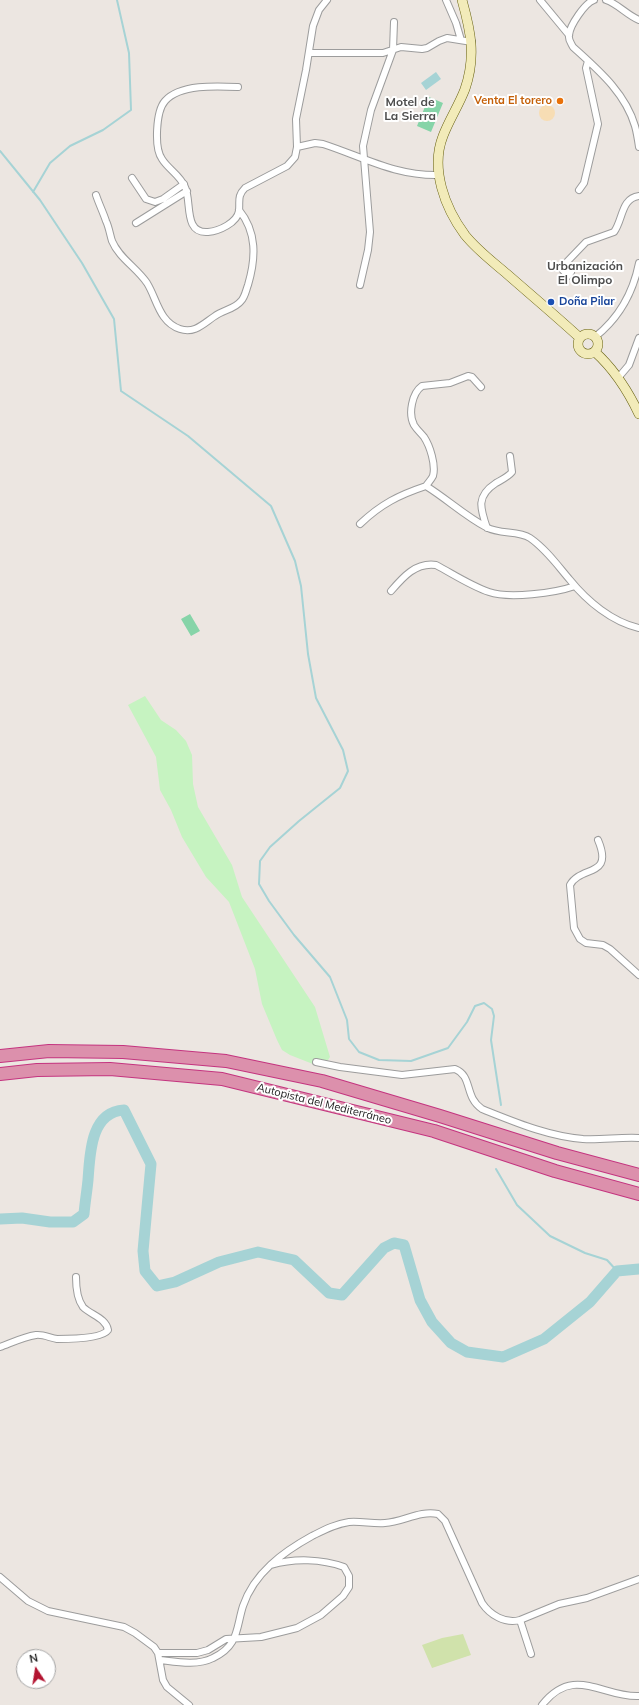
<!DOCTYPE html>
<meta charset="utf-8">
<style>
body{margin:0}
#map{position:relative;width:639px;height:1705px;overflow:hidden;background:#ece6e1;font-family:Mulish,sans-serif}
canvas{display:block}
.north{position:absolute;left:16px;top:1649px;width:40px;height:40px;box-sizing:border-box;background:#fff;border:1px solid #a4a4a4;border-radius:50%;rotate:348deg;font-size:11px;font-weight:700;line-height:16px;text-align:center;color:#1b1b1b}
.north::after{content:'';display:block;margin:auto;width:14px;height:18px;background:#b31330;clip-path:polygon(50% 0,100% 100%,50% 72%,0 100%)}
</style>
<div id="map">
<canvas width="639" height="1705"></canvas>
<div class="north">N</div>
</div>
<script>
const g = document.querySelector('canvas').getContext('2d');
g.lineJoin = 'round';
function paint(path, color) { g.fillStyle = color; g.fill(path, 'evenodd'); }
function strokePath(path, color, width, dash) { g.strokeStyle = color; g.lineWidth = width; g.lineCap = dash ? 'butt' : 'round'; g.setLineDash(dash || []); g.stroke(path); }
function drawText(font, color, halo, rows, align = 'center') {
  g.font = font + ' Mulish,sans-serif'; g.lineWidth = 4; g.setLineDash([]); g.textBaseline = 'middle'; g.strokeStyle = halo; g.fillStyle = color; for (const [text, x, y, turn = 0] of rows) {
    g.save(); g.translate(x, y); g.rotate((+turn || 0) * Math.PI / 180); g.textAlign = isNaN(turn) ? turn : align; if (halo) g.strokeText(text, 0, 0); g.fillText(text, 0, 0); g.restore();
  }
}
const grass = new Path2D(`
 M463,1634L471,1655L432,1668L422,1645L442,1638Z`);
const sand = new Path2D(`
 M539 113a8 8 0 1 1 16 0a8 8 0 1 1-16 0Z`);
const park = new Path2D(`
 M145,696L161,720L176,730L186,741L192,755L193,784L198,807L232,865L242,897L315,1007L330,1057L326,1063L318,1066L290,1055L282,1050L277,1040L262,1004L255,969L229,902L206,877L182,837L171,810L160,790L156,757L128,705Z`);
const pitch = new Path2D(`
 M429,97L443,103L431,132L417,126Z
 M190,614L200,631L191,636L181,619Z`);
const water = new Path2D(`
 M436,72L441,79L426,90L421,83Z`);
const stream = new Path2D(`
 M0,151L40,200L82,263L114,319L121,391L188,436L271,506L295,561L301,586L308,654L316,698L343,750L348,771L340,788L299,821L270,847L260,861L259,884L269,901L294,935L330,977L347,1020L349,1039L359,1052L379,1060L411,1061L448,1048L467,1022L475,1006L484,1003L492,1009L494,1016L491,1040L501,1105
 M33,192L50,163L70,146L103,130L131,110L129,53L117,0
 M496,1169L517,1205L550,1236L585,1253L607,1260L617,1271`);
const river = new Path2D(`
 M0,1219L22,1218L50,1222H73L84,1214C85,1202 87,1191 88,1180C90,1155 90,1112 124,1110L151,1164L143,1251L145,1271L157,1286L175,1282L219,1262L258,1252L294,1260L329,1293L342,1295L384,1248L394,1243L404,1245L420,1300L432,1322L451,1343L467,1352L503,1357L544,1339L590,1302L617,1271L639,1269`);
const street = new Path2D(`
 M327,0L319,10L313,26L306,70L296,119L297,147L315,143L323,144C363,157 395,176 439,175
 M446,0L456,23L461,40
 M540,0L569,35
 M594,0C585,3 570,25 569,35C568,40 571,43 573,47C597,69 625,92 635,126C637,133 638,140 639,147
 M606,0C618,4 627,15 639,20
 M309,53H383L401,47L422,49L427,48L439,41L447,38L472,42
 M238,87C217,86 180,84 165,101C156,111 154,148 162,159C168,169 180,175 185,187C192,201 183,234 208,232C219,231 237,223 239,211C240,201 237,196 245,188L287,166L295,157L297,147
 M132,178L146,199L155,202L163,199L184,184
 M579,190L584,183L598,124L586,68L588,61
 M96,195C99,204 103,212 106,221C109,227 110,235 112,241C119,258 137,268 147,283C157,299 159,322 180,329C195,334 204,323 215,316C223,310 235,309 241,301C245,297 246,290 248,285C256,258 257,232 239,210
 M136,223L187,191
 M564,265L571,272L568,276L561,268L586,242L614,232C623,220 621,198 639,196
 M360,285L368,250L370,232L363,146L371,110L393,50L394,22
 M595,337C619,318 633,293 639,263
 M618,378L629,365L639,338
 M426,486C428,483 431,480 433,476C436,465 430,446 424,437C421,433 417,430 414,425C408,414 412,393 422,386L450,383L468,376L472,377L481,387
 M360,524C381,504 399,495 426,486C447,499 465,516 486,527C500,535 518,530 530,538C546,549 558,566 570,580C587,601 612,622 639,628
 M487,528C480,508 476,496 496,483C501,480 508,477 512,472L510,456
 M391,591C403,577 416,562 436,565C453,574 471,586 489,592C509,599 555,593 575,586
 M598,840C614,878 581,865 570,885L574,928L580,939L586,943L603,945L610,949L639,975
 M316,1062L340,1067L402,1075L455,1069C473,1076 464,1097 482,1109C515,1122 547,1136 583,1139C602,1140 620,1137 639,1138
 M0,1347C11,1343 23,1337 36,1335C43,1334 50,1338 57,1339C68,1339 102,1339 108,1330C106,1318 91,1315 83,1307C77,1299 76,1287 76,1277
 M0,1577L28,1601L48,1611L124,1627L135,1633L154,1647L158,1653L163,1680L167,1687L189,1705
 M520,1620L531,1654
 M158,1653H197L208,1650L226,1639L261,1637L297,1628L321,1615L343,1596L349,1587V1576L344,1567C322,1559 294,1558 271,1565
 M160,1660C177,1662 197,1666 213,1658C239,1646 236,1628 243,1606C254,1573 283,1552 312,1536C324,1530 335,1524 349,1522C361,1521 373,1524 385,1523C403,1522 420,1510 438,1514L445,1521L482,1603C490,1615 505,1624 520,1620L559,1604L587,1598L639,1579
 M542,1705C574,1664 603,1698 639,1696`);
const secondary = new Path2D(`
 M462,0C471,32 476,57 465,89C459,105 449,120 443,136C430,169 445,208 465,235C477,250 493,262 507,274C531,295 556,316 580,338
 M578 344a10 10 0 1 1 20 0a10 10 0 1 1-20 0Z
 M595,352C614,369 628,391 639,414`);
const highway = new Path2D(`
 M0,1056L49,1051L123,1052L226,1061L322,1081L440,1116L557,1153L639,1175
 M0,1074L37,1070L110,1069L222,1079L434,1131L555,1171L639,1194`);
const markers = [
 [560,101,4,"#e8710a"],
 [551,302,4,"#1a4fb4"]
];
const foodNames = [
 ["Venta El torero",552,101]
];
const transitNames = [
 ["Doña Pilar",559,302]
];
const streetNames = [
 ["Autopista del Mediterráneo",324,1104,14]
];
const neighbourhoodNames = [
 ["Motel de",410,102],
 ["La Sierra",410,116],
 ["Urbanización",585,266],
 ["El Olimpo",585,280]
];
paint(grass, '#d0e2ab');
paint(sand, '#f7ddb4');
paint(park, '#c6f3c1');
paint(pitch, '#86d4a8');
paint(water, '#a6d3d5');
strokePath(stream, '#a6d3d5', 2);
strokePath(river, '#a6d3d5', 11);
strokePath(street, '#9c9c9c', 8);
strokePath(secondary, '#655f0f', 10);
strokePath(highway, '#c4347f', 14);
strokePath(street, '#fff', 6);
strokePath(secondary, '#f2ebb9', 9);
strokePath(highway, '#dc90ac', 12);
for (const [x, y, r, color] of markers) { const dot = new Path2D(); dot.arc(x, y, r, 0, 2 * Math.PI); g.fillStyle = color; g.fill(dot); strokePath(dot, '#fff', 1.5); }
drawText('bold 11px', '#c56008', '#fff', foodNames, 'right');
drawText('bold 11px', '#164399', '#fff', transitNames, 'left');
drawText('11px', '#1b1b1b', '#fff', streetNames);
drawText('bold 12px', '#4e4e4e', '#fff', neighbourhoodNames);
</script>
